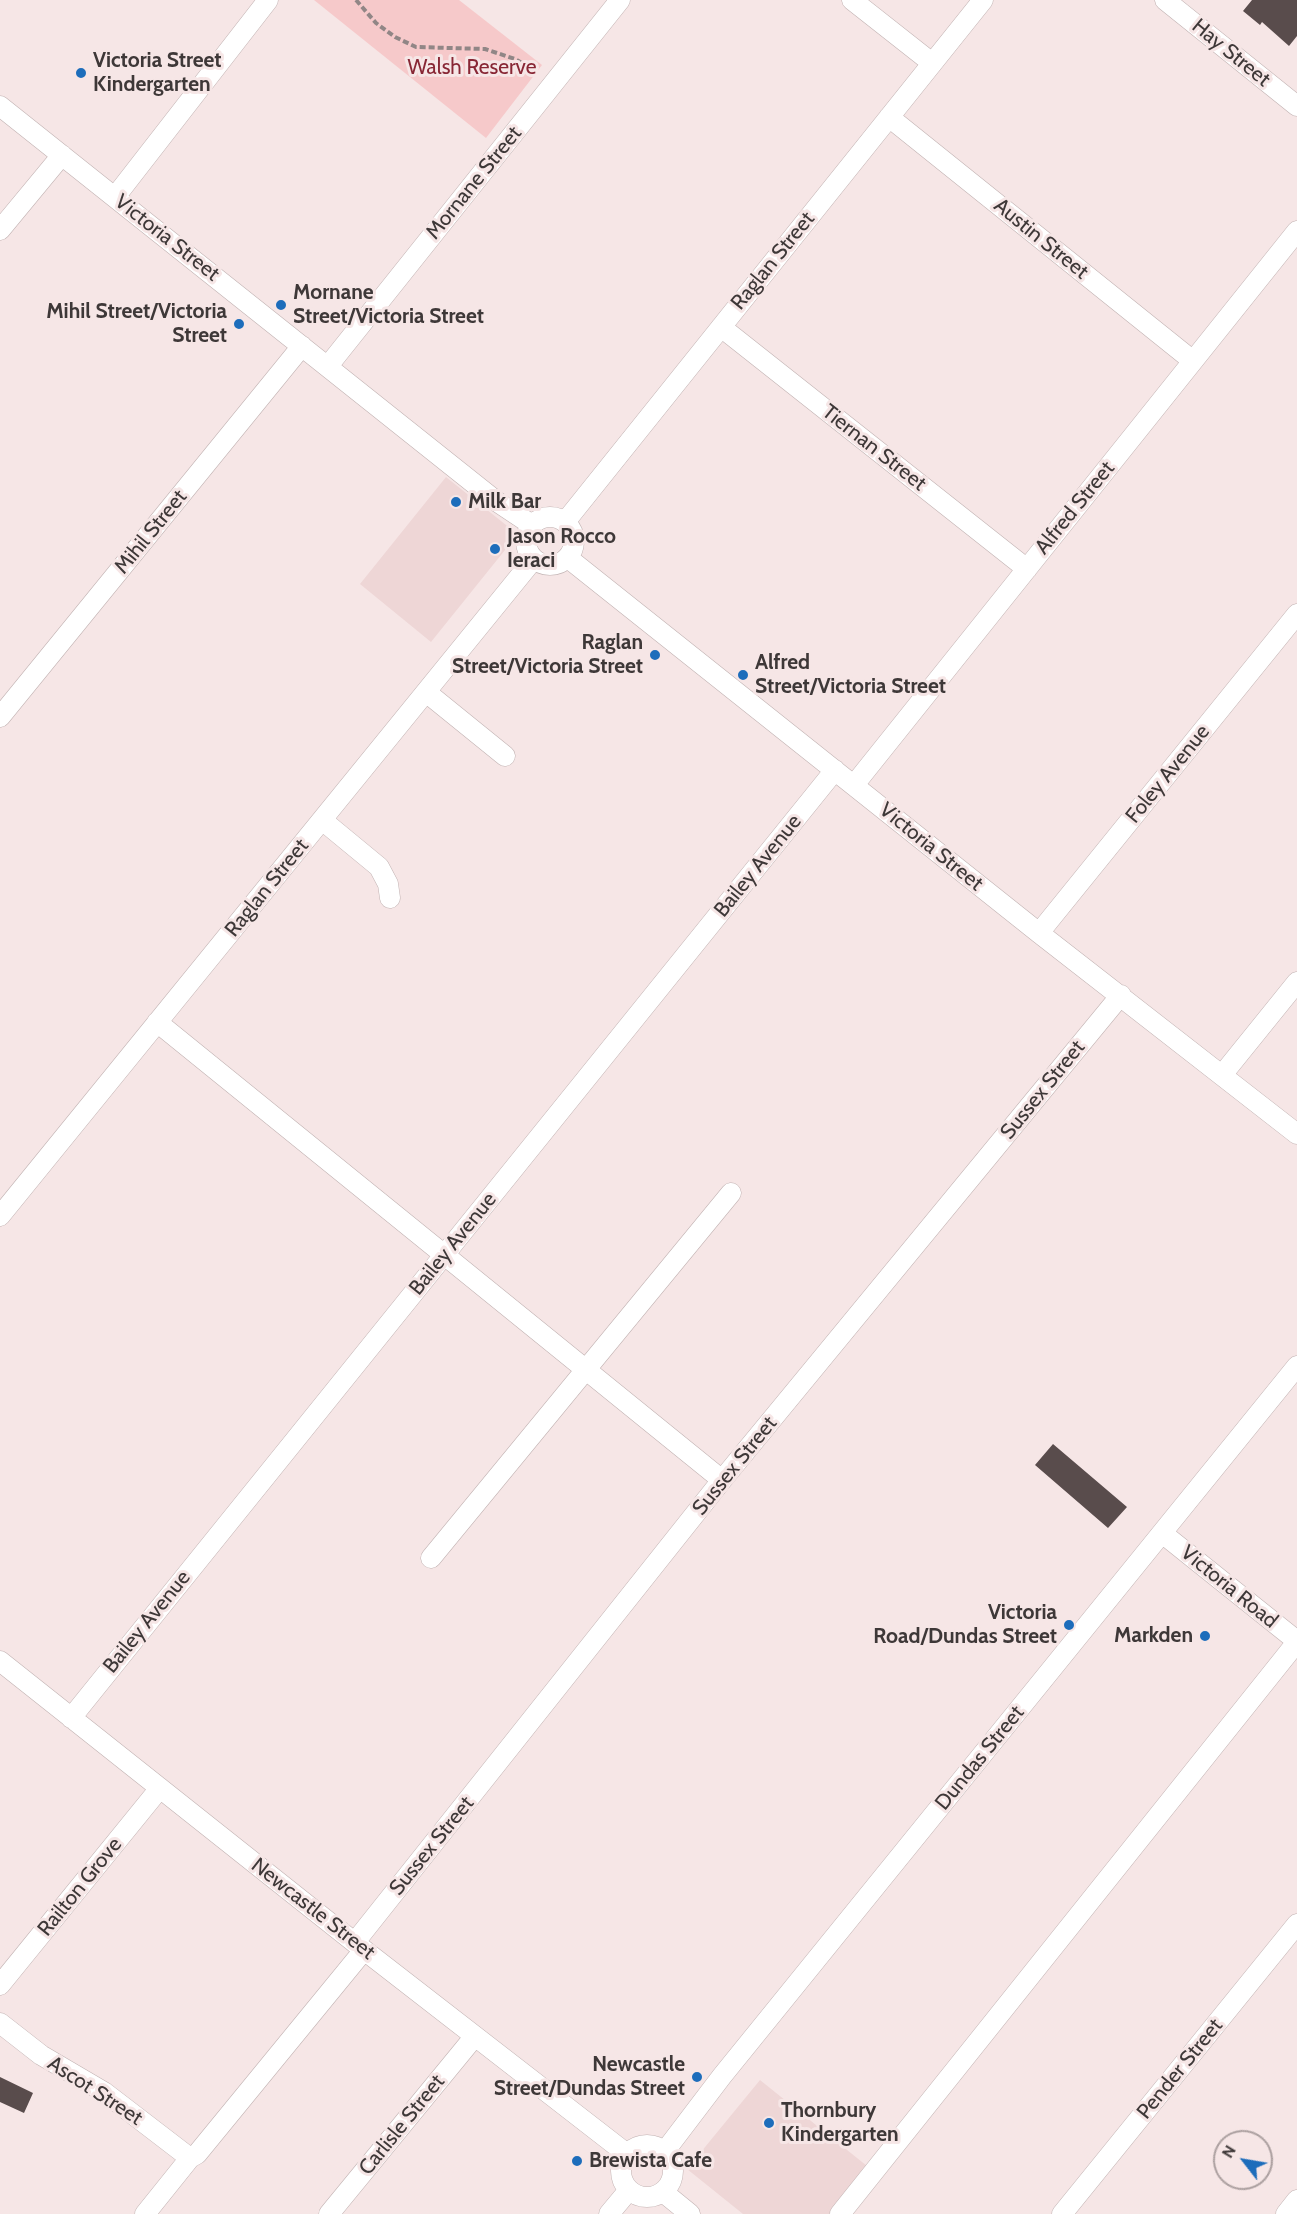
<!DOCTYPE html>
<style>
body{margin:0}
#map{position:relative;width:1297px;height:2214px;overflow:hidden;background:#f6e6e6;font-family:Cabin,sans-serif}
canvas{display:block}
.north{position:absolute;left:1213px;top:2130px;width:60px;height:60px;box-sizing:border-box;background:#f6e6e6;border:2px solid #aca0a0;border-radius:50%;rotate:301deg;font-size:16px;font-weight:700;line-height:24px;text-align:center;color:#3e3838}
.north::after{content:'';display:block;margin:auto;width:21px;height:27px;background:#1d6dbb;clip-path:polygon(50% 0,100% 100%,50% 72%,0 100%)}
</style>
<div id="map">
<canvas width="1297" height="2214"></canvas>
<div class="north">N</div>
</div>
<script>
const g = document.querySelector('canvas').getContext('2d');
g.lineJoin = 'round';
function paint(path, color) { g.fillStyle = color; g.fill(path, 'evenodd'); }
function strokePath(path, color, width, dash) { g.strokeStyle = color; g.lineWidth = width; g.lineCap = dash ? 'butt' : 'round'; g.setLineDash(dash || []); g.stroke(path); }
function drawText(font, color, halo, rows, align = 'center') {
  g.font = font + ' Cabin,sans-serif'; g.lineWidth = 6; g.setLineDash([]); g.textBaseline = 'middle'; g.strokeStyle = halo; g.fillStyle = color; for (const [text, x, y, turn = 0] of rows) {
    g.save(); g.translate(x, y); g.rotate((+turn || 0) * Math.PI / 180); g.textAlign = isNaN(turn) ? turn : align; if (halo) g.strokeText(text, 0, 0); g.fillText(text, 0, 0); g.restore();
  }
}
const built = new Path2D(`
 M446,477L511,529L505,550L431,642L360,584Z
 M760,2080L867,2166L829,2214H743L687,2169Z`);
const green = new Path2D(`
 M314,0H459L542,65L486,138Z`);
const building = new Path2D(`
 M1252,0H1297V36L1289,46L1262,22L1260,25L1243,11Z
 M1053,1444L1127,1507L1108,1528L1035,1465Z
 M0,2077L33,2093L24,2113L0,2102Z`);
const path = new Path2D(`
 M356,0L376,23L395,37L416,47L485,49L515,59L536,71`);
const minor = new Path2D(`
 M852,0L932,63
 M1165,0L1297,106
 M0,106L496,501L532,525
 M889,117L1193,361
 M115,197L268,0
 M0,230L62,155
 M721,327L1027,569
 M328,366L620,0
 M526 541a24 24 0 1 1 48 0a24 24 0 1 1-48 0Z
 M565,522L983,0
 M568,558L1039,933L1297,1134
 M426,692L505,756
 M0,717L302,346
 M854,785L1297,231
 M322,820L379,867L388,884L390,898
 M1039,933L1297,614
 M157,1022L722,1480
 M1222,1075L1297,982
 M0,1216L533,560
 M1162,1533L1297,1641
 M431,1558L731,1193
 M0,1661L364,1950L627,2154
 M71,1718L835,770
 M355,1942L722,1480L1121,995
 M0,1985L160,1788
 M0,2023L41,2055L104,2092L190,2158
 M621 2171a26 26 0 1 1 52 0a26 26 0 1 1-52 0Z
 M665,2151L722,2076L1297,1366
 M663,2192L690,2214
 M145,2214L190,2158L197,2154L364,1950
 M329,2214L475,2036
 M609,2214L629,2190
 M840,2214L1297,1642
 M1062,2214L1297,1924
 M1286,2214L1297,2200`);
const markers = [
 [81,73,6,"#1d6dbb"],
 [281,305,6,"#1d6dbb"],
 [239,324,6,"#1d6dbb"],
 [456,502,6,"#1d6dbb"],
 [495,549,6,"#1d6dbb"],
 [655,655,6,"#1d6dbb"],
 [743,675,6,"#1d6dbb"],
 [1069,1625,6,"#1d6dbb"],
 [1205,1636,6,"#1d6dbb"],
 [697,2077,6,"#1d6dbb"],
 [769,2123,6,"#1d6dbb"],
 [577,2161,6,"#1d6dbb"]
];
const streetNames = [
 ["Hay Street",1231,53,39],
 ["Mornane Street",474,183,-51],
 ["Victoria Street",167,238,38],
 ["Austin Street",1041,239,39],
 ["Raglan Street",773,261,-51],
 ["Tiernan Street",874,448,38],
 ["Alfred Street",1075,508,-51],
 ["Mihil Street",151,532,-51],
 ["Foley Avenue",1168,774,-51],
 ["Victoria Street",931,847,39],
 ["Bailey Avenue",758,866,-51],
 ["Raglan Street",267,888,-51],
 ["Sussex Street",1043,1090,-51],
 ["Bailey Avenue",453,1244,-51],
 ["Sussex Street",735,1466,-51],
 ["Victoria Road",1229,1587,39],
 ["Bailey Avenue",147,1622,-51],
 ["Dundas Street",980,1758,-51],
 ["Sussex Street",432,1846,-51],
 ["Railton Grove",80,1887,-51],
 ["Newcastle Street",313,1909,38],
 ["Pender Street",1180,2069,-51],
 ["Ascot Street",95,2091,33],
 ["Carlisle Street",402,2125,-51]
];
const poiNames = [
 ["Victoria Street",93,61],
 ["Kindergarten",93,85],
 ["Mornane",293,293],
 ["Street/Victoria Street",293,317],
 ["Mihil Street/Victoria",227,312,"right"],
 ["Street",227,336,"right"],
 ["Milk Bar",468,502],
 ["Jason Rocco",507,537],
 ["Ieraci",507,561],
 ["Raglan",643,643,"right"],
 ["Street/Victoria Street",643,667,"right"],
 ["Alfred",755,663],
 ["Street/Victoria Street",755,687],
 ["Victoria",1057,1613,"right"],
 ["Road/Dundas Street",1057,1637,"right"],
 ["Markden",1193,1636,"right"],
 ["Newcastle",685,2065,"right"],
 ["Street/Dundas Street",685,2089,"right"],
 ["Thornbury",781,2111],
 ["Kindergarten",781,2135],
 ["Brewista Cafe",589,2161]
];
const parkNames = [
 ["Walsh Reserve",472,68]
];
paint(built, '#eed6d6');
paint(green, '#f6c9ca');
paint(building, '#594c4c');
strokePath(minor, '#c1b2b2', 21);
strokePath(path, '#918686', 4, [6, 3]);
strokePath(minor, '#fff', 20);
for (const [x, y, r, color] of markers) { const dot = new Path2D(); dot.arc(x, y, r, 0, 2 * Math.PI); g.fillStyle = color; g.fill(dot); strokePath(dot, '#f6e6e6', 2); }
drawText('21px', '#3e3838', '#f6e6e6', streetNames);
drawText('bold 21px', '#3e3838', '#f6e6e6', poiNames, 'left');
drawText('21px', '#882735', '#f6e6e6', parkNames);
</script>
